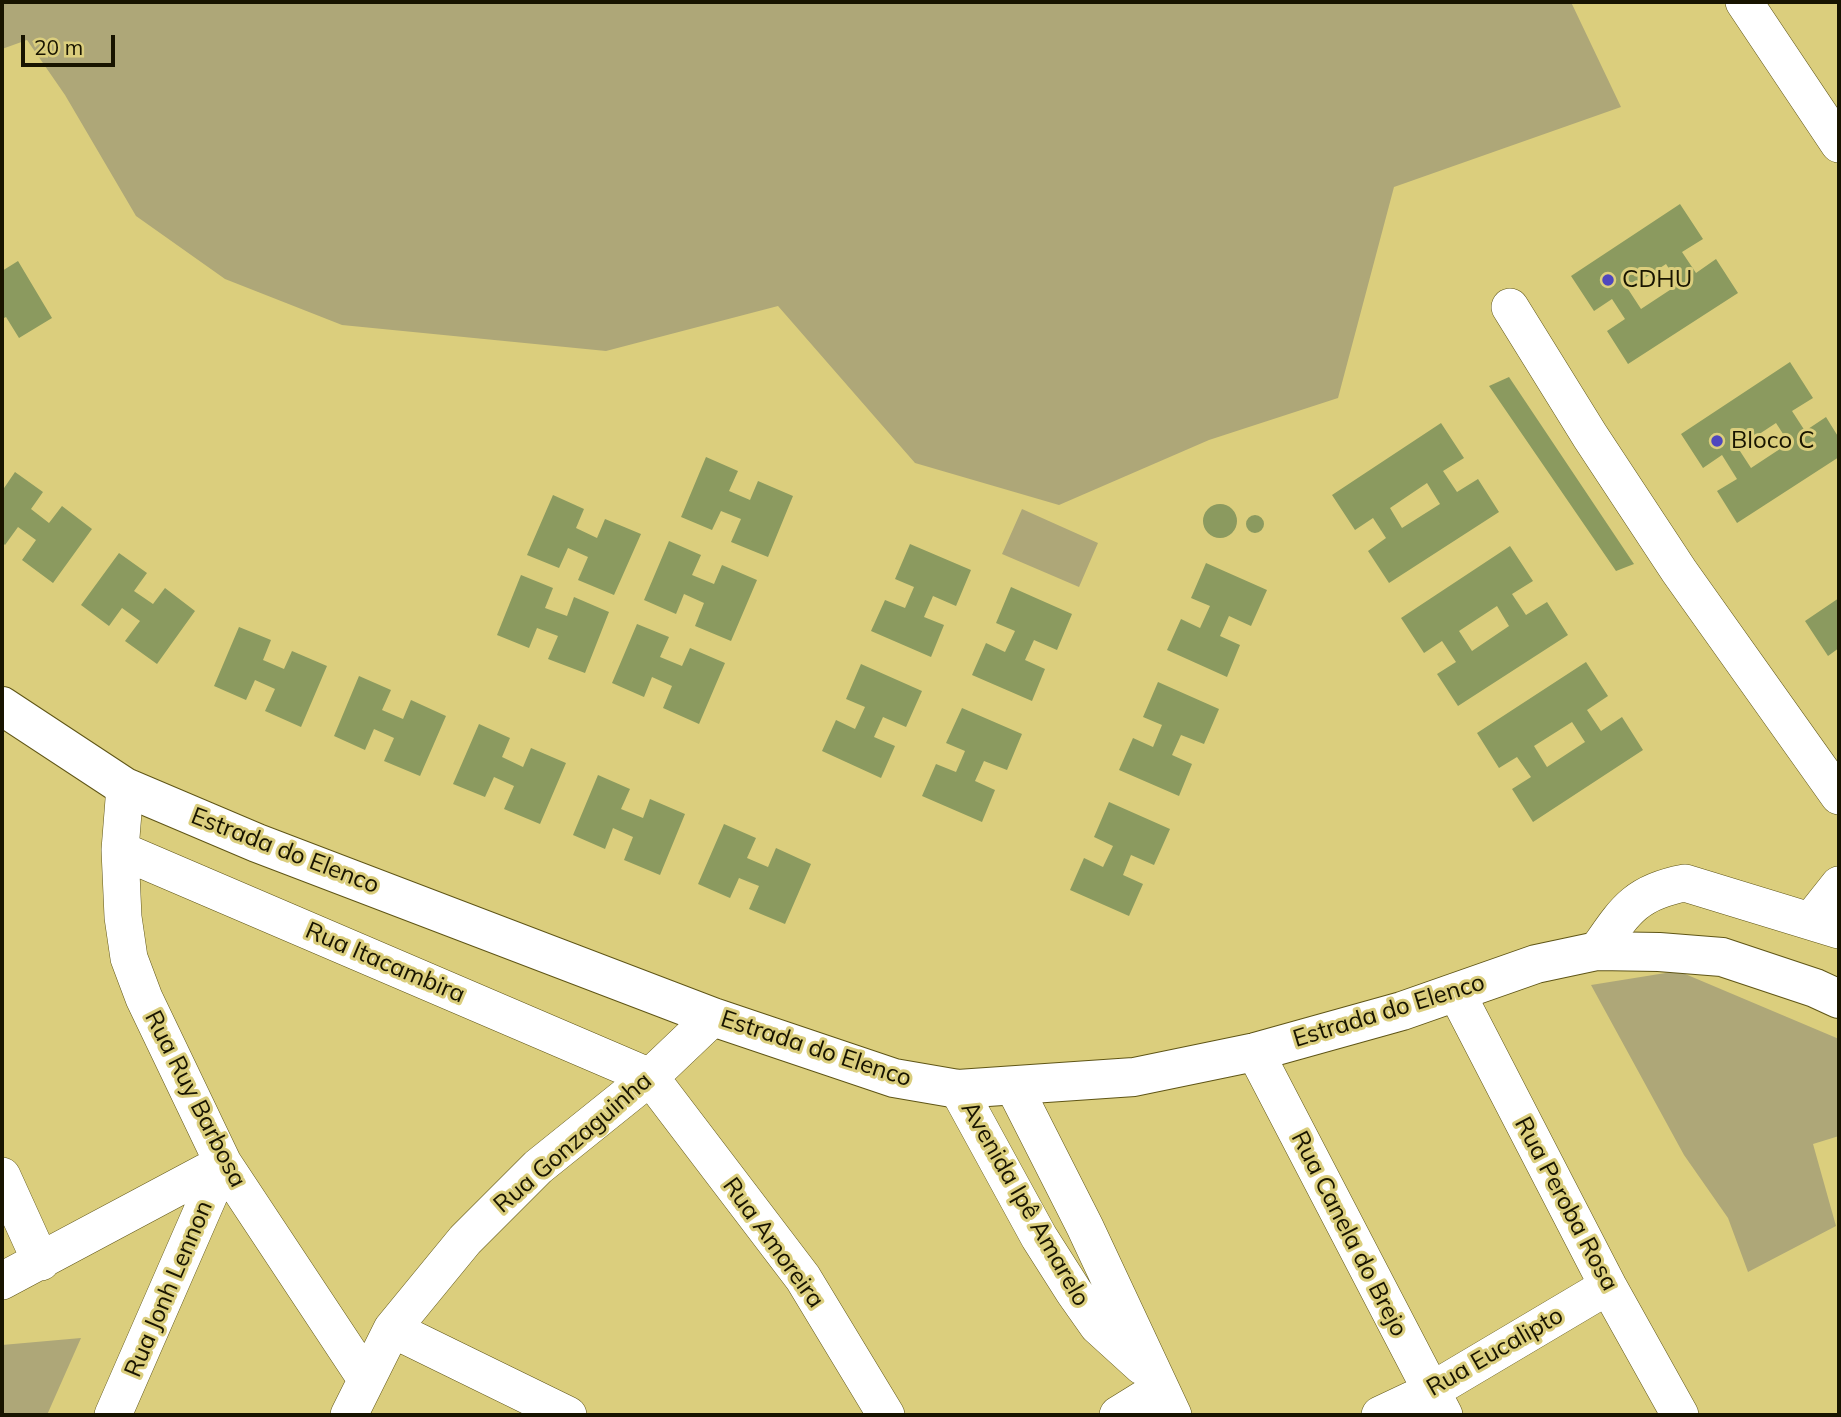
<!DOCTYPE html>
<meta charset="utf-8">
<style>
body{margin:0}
#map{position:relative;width:1841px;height:1417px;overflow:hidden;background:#dbce7d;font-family:Mulish,sans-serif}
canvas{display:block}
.frame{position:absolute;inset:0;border:4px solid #181400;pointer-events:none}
.scale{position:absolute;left:21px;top:35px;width:94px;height:32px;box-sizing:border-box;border:4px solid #181400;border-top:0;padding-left:9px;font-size:21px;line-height:24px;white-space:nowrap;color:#181400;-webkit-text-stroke:5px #dbce7d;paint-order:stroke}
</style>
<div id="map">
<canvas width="1841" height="1417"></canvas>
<div class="frame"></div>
<div class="scale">20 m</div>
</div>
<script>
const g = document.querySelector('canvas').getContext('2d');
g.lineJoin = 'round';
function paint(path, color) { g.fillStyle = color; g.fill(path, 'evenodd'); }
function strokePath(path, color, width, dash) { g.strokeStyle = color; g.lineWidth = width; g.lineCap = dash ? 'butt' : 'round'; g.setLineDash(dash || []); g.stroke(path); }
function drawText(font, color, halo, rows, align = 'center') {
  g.font = font + ' Mulish,sans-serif'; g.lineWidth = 6; g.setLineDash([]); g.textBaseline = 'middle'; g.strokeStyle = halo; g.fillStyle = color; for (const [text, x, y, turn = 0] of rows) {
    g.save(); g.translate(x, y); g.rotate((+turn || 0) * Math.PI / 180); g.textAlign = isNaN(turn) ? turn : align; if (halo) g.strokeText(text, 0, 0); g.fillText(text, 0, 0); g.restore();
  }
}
const green = new Path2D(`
 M2,2H1571L1621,107L1394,187L1338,398L1209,440L1059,505L915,463L778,306L606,351L342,325L225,279L136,216L65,95L27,40L2,49Z
 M1022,509L1098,543L1079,587L1002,554Z
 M1678,971L1839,1039V1136L1813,1144L1836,1226L1748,1272L1728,1218L1684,1155L1591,985Z
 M81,1338L47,1415H2V1345Z`);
const building = new Path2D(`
 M1680,204L1703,239L1682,252L1696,273L1716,259L1738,293L1628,364L1607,331L1625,319L1612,299L1594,311L1571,276ZM1666,264L1679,284L1641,309L1628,289Z
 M18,261L52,318L19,338L6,317L2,319V271Z
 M1790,362L1813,398L1792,411L1805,431L1826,417L1839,438V457L1737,523L1717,491L1737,479L1722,455L1703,468L1681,434ZM1776,423L1789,443L1751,468L1738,448Z
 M1509,377L1634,564L1616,571L1489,386Z
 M1441,423L1464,458L1443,471L1457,492L1478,479L1499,512L1389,583L1368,551L1386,538L1373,518L1355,530L1332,495ZM1427,483L1440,504L1402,528L1390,508Z
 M706,457L738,471L729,491L750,500L758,481L793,496L768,557L731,542L741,519L721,511L712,530L681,517Z
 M15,472L43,492L31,509L49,523L62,506L92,529L53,583L22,560L36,540L18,527L5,545L2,542V491Z
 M553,495L584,509L576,528L597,538L605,519L641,534L614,595L578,580L588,557L568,548L559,568L527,555Z
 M1203 521a17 17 0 1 1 34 0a17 17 0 1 1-34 0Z
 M1246 524a9 9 0 1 1 18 0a9 9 0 1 1-18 0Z
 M669,541L701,555L692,575L714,584L722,565L757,580L731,641L695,626L704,603L684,594L676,614L644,600Z
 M910,544L971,570L956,606L933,596L924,617L944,625L931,657L871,631L885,600L905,608L914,587L895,579Z
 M1510,546L1533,581L1512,594L1526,615L1547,602L1568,635L1458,706L1437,674L1456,662L1442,641L1424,653L1401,618ZM1497,606L1509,626L1472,651L1459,631Z
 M119,553L147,573L134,591L153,604L165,588L195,611L157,664L125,641L140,621L122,608L109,626L81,605Z
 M1206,563L1267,590L1251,626L1229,616L1220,636L1240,645L1227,677L1167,650L1181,619L1200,628L1210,606L1191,598Z
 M521,575L553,588L545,608L567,616L574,597L609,612L585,673L548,659L558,636L537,628L529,648L497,635Z
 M1011,587L1072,614L1057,650L1034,640L1025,660L1045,669L1032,701L972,675L986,643L1005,652L1015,631L996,623Z
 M1839,598V648L1828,656L1805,621Z
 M637,624L669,637L660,657L682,666L690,648L725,663L699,724L663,708L672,686L652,677L644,697L612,683Z
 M239,627L271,640L263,660L284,669L292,651L327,666L301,727L265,711L275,689L255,680L246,700L214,686Z
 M1586,662L1608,696L1587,710L1601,731L1622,717L1643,750L1533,822L1512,789L1531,777L1517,757L1499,768L1477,733ZM1572,722L1585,742L1547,767L1534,746Z
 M861,664L922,691L906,727L883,717L874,737L895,746L881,778L822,751L836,720L855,729L865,707L846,699Z
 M359,676L391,690L382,710L403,719L411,700L446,716L420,776L384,761L394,738L374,729L365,750L334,736Z
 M1158,682L1219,709L1204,744L1181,735L1172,755L1192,764L1179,796L1119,770L1133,738L1153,747L1162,725L1143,717Z
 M962,708L1022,734L1007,770L984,761L975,781L995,790L982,822L922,796L936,764L956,772L965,751L946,743Z
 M479,724L510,738L502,757L523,767L531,748L566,763L540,824L504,809L514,786L494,777L485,797L453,784Z
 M598,775L630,789L621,809L643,818L650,799L685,814L660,875L624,860L633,837L613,828L605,849L573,835Z
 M1109,802L1170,829L1154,865L1131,855L1123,875L1143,884L1129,916L1070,890L1084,858L1103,867L1113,846L1094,837Z
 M724,824L756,838L747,858L768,867L776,848L811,864L785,924L749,909L759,886L739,878L730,898L698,884Z`);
const minor = new Path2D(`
 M1744,2L1839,144
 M1510,307L1590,436L1679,571L1839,796
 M125,787L120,850L123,917L129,958L144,998L223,1163L366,1379
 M120,850L650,1077L803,1278L886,1415
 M1812,919L1839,885
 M1597,951C1624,912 1635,892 1685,883L1839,930
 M1456,992L1608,1286L1680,1415
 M1255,1052L1444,1415
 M1014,1087L1085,1227L1173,1415
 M958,1089L1039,1237L1074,1292L1098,1326L1142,1366
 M2,1176L41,1262
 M2,1281L223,1163
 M392,1329L568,1415
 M113,1415L223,1163
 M349,1415L392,1329L465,1240L538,1167L650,1077L713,1017
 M1118,1415L1160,1389
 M1380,1415L1431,1391L1608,1286`);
const tertiary = new Path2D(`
 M2,706L125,787L257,843L713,1017L894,1078L958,1089L1134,1077L1255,1052L1402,1011L1536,964L1597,951L1659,952L1722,957L1815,988L1839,999`);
const markers = [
 [1608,280,7,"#4f47be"],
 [1717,441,7,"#4f47be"]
];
const poiNames = [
 ["CDHU",1622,280],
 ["Bloco C",1731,441]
];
const streetNames = [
 ["Estrada do Elenco",285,851,21],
 ["Rua Itacambira",385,963,23],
 ["Estrada do Elenco",1389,1011,-17],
 ["Estrada do Elenco",816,1049,18],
 ["Rua Ruy Barbosa",195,1099,63],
 ["Rua Gonzaguinha",573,1143,-41],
 ["Avenida Ipê Amarelo",1025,1204,60],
 ["Rua Peroba Rosa",1566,1204,62],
 ["Rua Canela do Brejo",1349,1234,63],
 ["Rua Amoreira",773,1243,54],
 ["Rua Jonh Lennon",169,1289,-67],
 ["Rua Eucalipto",1495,1352,-30]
];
paint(green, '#aea778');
paint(building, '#8b9a5f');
strokePath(minor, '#5f5516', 38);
strokePath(tertiary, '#5f5516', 40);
strokePath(minor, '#fff', 37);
strokePath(tertiary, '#fff', 38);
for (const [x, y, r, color] of markers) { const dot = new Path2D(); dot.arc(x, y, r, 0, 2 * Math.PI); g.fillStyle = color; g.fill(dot); strokePath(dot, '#dbce7d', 2.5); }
drawText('24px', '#181400', '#dbce7d', poiNames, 'left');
drawText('24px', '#181400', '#dbce7d', streetNames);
</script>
